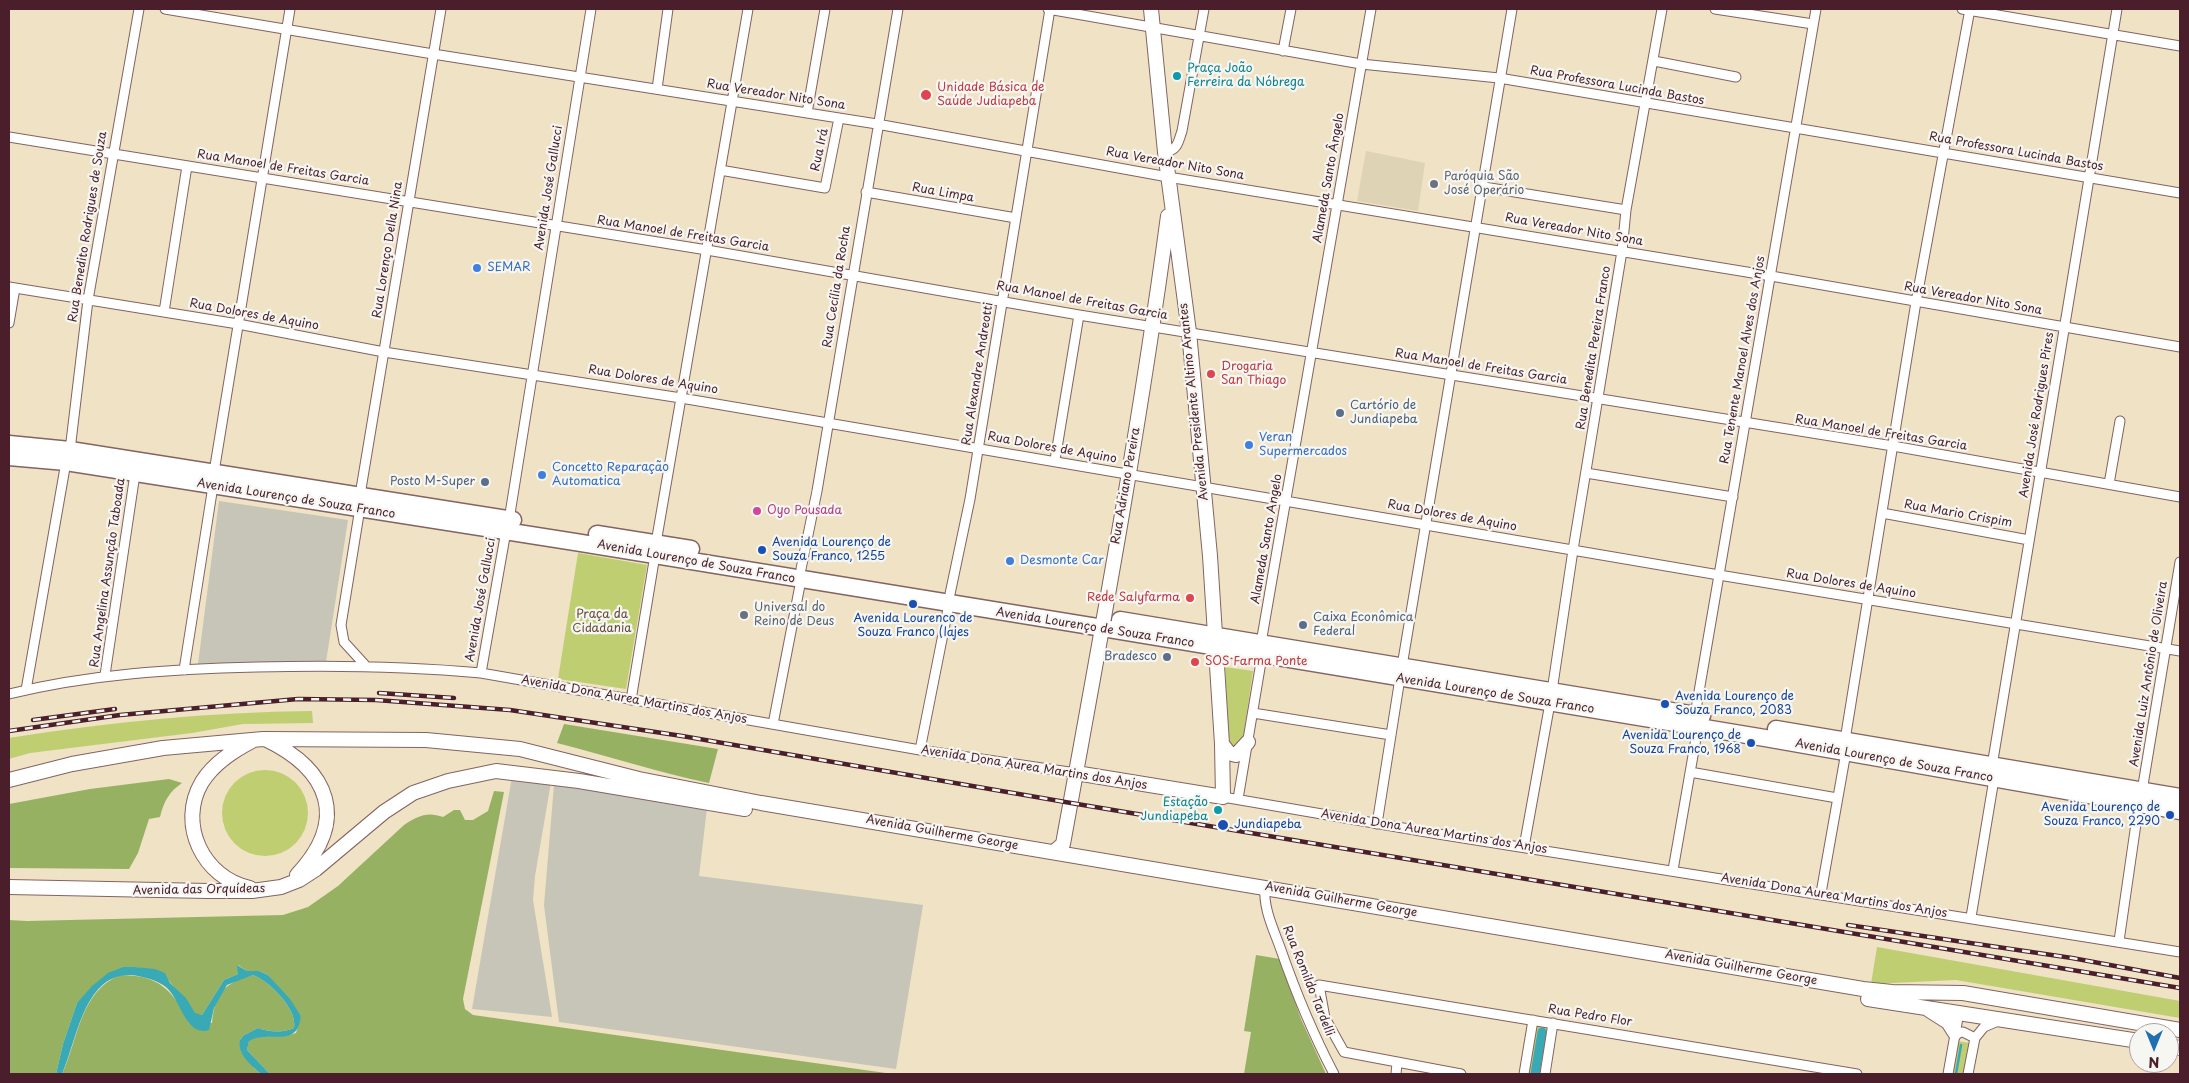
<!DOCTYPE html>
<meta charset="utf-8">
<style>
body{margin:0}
#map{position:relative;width:2189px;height:1083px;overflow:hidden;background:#efe2c5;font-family:"Playpen Sans",sans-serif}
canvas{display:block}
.frame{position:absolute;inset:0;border:10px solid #4a1f2b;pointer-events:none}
.north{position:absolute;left:2129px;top:1023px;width:50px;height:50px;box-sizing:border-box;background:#f6f6f2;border:1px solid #b1a0a2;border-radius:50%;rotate:180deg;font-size:14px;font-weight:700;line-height:20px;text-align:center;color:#4a1f2b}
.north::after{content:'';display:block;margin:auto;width:18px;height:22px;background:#1f6fb2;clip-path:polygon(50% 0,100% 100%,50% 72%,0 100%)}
</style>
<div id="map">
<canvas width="2189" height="1083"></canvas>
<div class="frame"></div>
<div class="north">N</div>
</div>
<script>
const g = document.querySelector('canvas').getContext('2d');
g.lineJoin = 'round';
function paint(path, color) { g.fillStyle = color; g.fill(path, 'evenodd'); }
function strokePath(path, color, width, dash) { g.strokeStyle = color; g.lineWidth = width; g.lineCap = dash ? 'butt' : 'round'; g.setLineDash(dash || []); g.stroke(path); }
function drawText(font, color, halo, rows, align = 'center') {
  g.font = font + ' "Playpen Sans",sans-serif'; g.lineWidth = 4.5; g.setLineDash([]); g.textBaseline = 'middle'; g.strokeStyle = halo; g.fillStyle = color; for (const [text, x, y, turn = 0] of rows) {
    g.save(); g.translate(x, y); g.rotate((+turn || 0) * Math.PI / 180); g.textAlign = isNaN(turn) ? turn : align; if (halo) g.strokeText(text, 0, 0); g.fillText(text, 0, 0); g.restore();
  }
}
const built = new Path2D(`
 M1366,151L1425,163L1418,211L1357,201Z`);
const industrial = new Path2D(`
 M219,501L348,520L326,662L198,664Z
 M512,777L551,782L535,876L533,900L552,1017L472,1009Z
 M554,785L707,808L699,876L923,905L896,1069L559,1022L544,905Z`);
const green = new Path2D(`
 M578,553L647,565L626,689L558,679Z
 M1225,667L1253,671L1243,739L1238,749L1231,747L1229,742Z
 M312,711L313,723L243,724L192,733L30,753L9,759V738C109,722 210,712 312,711Z
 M222 813a43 43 0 1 1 86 0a43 43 0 1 1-86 0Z
 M1877,947L2180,1001V1018L1956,980L1871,984Z
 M1540,1025L1549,1029L1542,1074H1529L1537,1026Z
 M1957,1041L1970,1043L1965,1074H1951Z`);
const forest = new Path2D(`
 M564,724L718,749L709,783C657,772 608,756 557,743Z
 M169,779L182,783C169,792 164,801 160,817L149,819L138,853L129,869L9,868V804L90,789Z
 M494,791L504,792L463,999L465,1009L473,1015L893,1074H270L247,1050L249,1040C263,1033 280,1039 296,1033L301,1016L268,975L259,971H247L238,965V974L224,980L202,1015L195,1014C186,998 173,989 164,973L135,967H123L77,1003L63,1044L56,1074H9V920L27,921L283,915L308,907L338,886L404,825C417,816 428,811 443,817L454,810H460L465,820H473L488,811Z
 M1256,955L1280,959L1301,1019L1326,1074H1244L1251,1032L1244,1031Z
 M120,975C159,975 173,990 189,1023H212C215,993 224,983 253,975C269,981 298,1009 294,1028C284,1033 269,1032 258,1028L244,1035L240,1040L254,1068L261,1074H62C78,1040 80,991 120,975Z`);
const water = new Path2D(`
 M237,965L247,971H259L268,975L290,999L301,1016C297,1050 270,1029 249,1041L247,1050L270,1074H261C251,1065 237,1054 240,1040L244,1035L258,1028C269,1032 284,1033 294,1028C298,1009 269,981 253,975L227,985L214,1008L209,1030C186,1037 181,1001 167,988C160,981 142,976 131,975C84,973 77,1041 62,1074H56L63,1044L77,1003L92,986L108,973L123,967H135L155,969L165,973L170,983L186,998L195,1013L202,1015L224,980L238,974Z`);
const stream = new Path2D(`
 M1956,1074L1961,1045`);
const canal = new Path2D(`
 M1535,1074L1542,1032`);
const street = new Path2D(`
 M165,9L433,54L877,124L1168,177L1771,276L2180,347
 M1048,9L1361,64L1499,78L2180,193
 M1715,9L1813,24
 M1962,9L2180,46
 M1283,51L1291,9
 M1654,61L1736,77
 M657,89L668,9
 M807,113L825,9
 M9,137L707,250L1079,315L1893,446L2180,497
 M1165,152C1178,150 1178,142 1182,131L1204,9
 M720,170L825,188L839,118
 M1484,187L1626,210
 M866,192L1016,218
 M9,287L238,324L384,352L681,398L1719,575L2180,651
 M164,312L187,166
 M9,323L15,288
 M70,450L88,300L139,9
 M1055,460L1079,315
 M214,472L290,9
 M1586,473L1733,497
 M2109,484L2120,421
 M360,495L441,9
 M360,508L341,625L344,642L365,665
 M1882,513L2029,540
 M509,520L591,9
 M656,543L748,9
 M801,569L817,491L898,9
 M950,594L970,499L1050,9
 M1261,643L1371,9
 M1402,666L1512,9
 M184,670L213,486
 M481,673L506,531
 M105,675L135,474
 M26,690L66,462
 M1552,691L1573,550L1622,251L1626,210L1662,9
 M9,694C90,674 174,669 257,667C332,665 406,666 481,673L920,750L1076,773
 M631,700L655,555
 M1253,713L1391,735
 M1695,715L1816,9
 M773,724L801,580
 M1845,740L1916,302L1970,9
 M920,750L949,604
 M1992,766L2117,9
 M1690,772L1837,798
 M2142,791L2180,562
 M1223,797L1438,834L2180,952
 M1238,799L1262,656
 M1377,824L1400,678
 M1524,847L1550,703
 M1673,870L1698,727
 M1265,887C1263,909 1274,930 1281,950C1296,993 1313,1034 1334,1074
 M1821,893L1846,752
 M1971,917L1994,779
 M2119,941L2139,803
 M1955,1033L1963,1032L1975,1038
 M1975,1038L1984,1027L1998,1021
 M1396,1074L1397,1063
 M1461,1074L1344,1052L1325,1018L1319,985L1857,1074
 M1524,1074L1533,1020
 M1545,1074L1553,1023
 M1948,1074L1959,1012
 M1968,1074L1975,1038`);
const primary = new Path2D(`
 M265,739C330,770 349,820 297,875
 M1222,744L1229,753L1236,755L1248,742
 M1076,773L1223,797L1222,744L1210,556L1189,332L1165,152L1151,9
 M9,780L72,764L163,748L263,739L426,740L520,749L639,779L761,803L1863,989L1892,992L1963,993L2180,1030
 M1054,852L1063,844C1101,635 1140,426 1168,216
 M9,887L208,891H252L281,887L299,880L316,869L384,812L413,793L448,781L496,771L579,781L745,809
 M250,888C203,878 177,824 202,782C214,763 233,751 252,741
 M1868,999L2139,1041
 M1929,1010L1948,1022L1955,1033
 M2169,1046L2180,1048`);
const highway = new Path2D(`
 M9,444L70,450L513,520
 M9,457L66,462L575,542L1103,628L1765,738L2180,811
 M597,534L691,549
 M1120,620L1702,716
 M1776,729L2180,797`);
const rail = new Path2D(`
 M379,693L454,698
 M33,720L115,709
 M9,731L120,715L298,699L376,700L510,710L682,736L1071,803L2180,988
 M1848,925L2072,958L2180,978`);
const markers = [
 [1177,76,5,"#0f9aa8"],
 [926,95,6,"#e0444e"],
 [1434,184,5,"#6b7280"],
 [477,268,5,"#3f7fe0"],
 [1211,374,5,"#e0444e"],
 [1340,413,5,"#5c6f8a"],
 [1249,445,5,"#3f7fe0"],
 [542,475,5,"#3f7fe0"],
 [485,482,5,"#5c6f8a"],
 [757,511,5,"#d1479c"],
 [762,550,5,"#1a4fb4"],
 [1010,561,5,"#3f7fe0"],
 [1190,598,5,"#e0444e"],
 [913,604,5,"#1a4fb4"],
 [744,615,5,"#6b7280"],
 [1303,625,5,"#5c6f8a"],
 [1167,657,5,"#5c6f8a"],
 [1195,662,5,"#e0444e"],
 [1665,704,5,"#1a4fb4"],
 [1751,743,5,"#1a4fb4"],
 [1218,810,5,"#0f9aa8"],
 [2170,815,5,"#1a4fb4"],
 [1223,825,6,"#1a4fb4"]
];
const cultureNames = [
 ["Praça João",1187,69],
 ["Ferreira da Nóbrega",1187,83],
 ["Estação",1208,803,"right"],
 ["Jundiapeba",1208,817,"right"]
];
const streetNames = [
 ["Rua Professora Lucinda Bastos",1617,86,10],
 ["Rua Vereador Nito Sona",776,95,9],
 ["Rua Irá",820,150,-78],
 ["Rua Professora Lucinda Bastos",2016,152,10],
 ["Rua Vereador Nito Sona",1175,164,10],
 ["Rua Manoel de Freitas Garcia",283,168,9],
 ["Alameda Santo Ângelo",1329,178,-80],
 ["Avenida José Gallucci",549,188,-81],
 ["Rua Limpa",943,193,10],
 ["Rua Benedito Rodrigues de Souza",88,227,-81],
 ["Rua Vereador Nito Sona",1574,230,10],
 ["Rua Manoel de Freitas Garcia",683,234,9],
 ["Rua Lorenço Della Nina",388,250,-81],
 ["Rua Cecília da Rocha",837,287,-81],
 ["Rua Vereador Nito Sona",1973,299,10],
 ["Rua Manoel de Freitas Garcia",1082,301,10],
 ["Rua Dolores de Aquino",254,315,10],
 ["Rua Benedita Pereira Franco",1594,348,-81],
 ["Rua Tenente Manoel Alves dos Anjos",1743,360,-80],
 ["Rua Manoel de Freitas Garcia",1481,367,9],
 ["Rua Alexandre Andreotti",978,374,-81],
 ["Rua Dolores de Aquino",653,380,9],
 ["Avenida Presidente Altino Arantes",1194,402,-96],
 ["Avenida José Rodrigues Pires",2037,415,-81],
 ["Rua Manoel de Freitas Garcia",1881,433,9],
 ["Rua Dolores de Aquino",1052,448,10],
 ["Rua Adriano Pereira",1126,486,-80],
 ["Avenida Lourenço de Souza Franco",296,499,9],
 ["Rua Mario Crispim",1958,514,10],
 ["Rua Dolores de Aquino",1452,516,10],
 ["Alameda Santo Angelo",1267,539,-80],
 ["Avenida Lourenço de Souza Franco",696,562,10],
 ["Rua Angelina Assunção Taboada",108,573,-82],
 ["Rua Dolores de Aquino",1851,584,9],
 ["Avenida José Gallucci",481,600,-80],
 ["Avenida Lourenço de Souza Franco",1095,628,9],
 ["Avenida Luiz Antônio de Oliveira",2149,674,-81],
 ["Avenida Lourenço de Souza Franco",1495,694,9],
 ["Avenida Dona Aurea Martins dos Anjos",634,700,10],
 ["Avenida Lourenço de Souza Franco",1894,761,10],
 ["Avenida Dona Aurea Martins dos Anjos",1034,768,9],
 ["Avenida Dona Aurea Martins dos Anjos",1434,832,9],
 ["Avenida Guilherme George",942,833,10],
 ["Avenida das Orquídeas",199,890,-1],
 ["Avenida Dona Aurea Martins dos Anjos",1834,896,9],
 ["Avenida Guilherme George",1341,900,10],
 ["Avenida Guilherme George",1741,968,10],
 ["Rua Romildo Tardelli",1308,981,68],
 ["Rua Pedro Flor",1590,1016,9]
];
const healthNames = [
 ["Unidade Básica de",937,88],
 ["Saúde Judiapeba",937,102],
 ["Drogaria",1221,367],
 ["San Thiago",1221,381],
 ["Rede Salyfarma",1180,598,"right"],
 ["SOS Farma Ponte",1205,662]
];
const worshipNames = [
 ["Paróquia São",1444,177],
 ["José Operário",1444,191],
 ["Universal do",754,608],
 ["Reino de Deus",754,622]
];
const shopNames = [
 ["SEMAR",487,268],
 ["Veran",1259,438],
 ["Supermercados",1259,452],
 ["Concetto Reparação",552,468],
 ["Automatica",552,482],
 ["Desmonte Car",1020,561]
];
const serviceNames = [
 ["Cartório de",1350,406],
 ["Jundiapeba",1350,420],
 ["Posto M-Super",475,482,"right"],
 ["Caixa Econômica",1313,618],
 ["Federal",1313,632],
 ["Bradesco",1157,657,"right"]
];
const hotelNames = [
 ["Oyo Pousada",767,511]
];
const transitNames = [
 ["Avenida Lourenço de",772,543],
 ["Souza Franco, 1255",772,557],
 ["Avenida Lourenco de",913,619,"center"],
 ["Souza Franco (lajes",913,633,"center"],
 ["Avenida Lourenço de",1675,697],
 ["Souza Franco, 2083",1675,711],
 ["Avenida Lourenço de",1741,736,"right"],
 ["Souza Franco, 1968",1741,750,"right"],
 ["Avenida Lourenço de",2160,808,"right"],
 ["Souza Franco, 2290",2160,822,"right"],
 ["Jundiapeba",1234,825]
];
const parkNames = [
 ["Praça da",602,615],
 ["Cidadania",602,629]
];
paint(built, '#ded3b4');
paint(industrial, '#c6c5b8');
paint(green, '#bfce71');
paint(forest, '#97b163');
paint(water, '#39aab5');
strokePath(stream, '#39aab5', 2.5);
strokePath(canal, '#39aab5', 9);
strokePath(street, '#846361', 11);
strokePath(primary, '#846361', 16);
strokePath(highway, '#846361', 19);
strokePath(street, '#fff', 9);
strokePath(primary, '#fff', 14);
strokePath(highway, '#fff', 16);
strokePath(rail, '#4a1f2b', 4.5);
strokePath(rail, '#f6f6f2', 2.5, [8]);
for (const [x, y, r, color] of markers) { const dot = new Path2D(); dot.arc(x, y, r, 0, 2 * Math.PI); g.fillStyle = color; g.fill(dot); strokePath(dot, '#f6f6f2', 2); }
drawText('12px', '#0d838f', '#f6f6f2', cultureNames, 'left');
drawText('12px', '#4a1f2b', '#f6f6f2', streetNames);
drawText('12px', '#be3a42', '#f6f6f2', healthNames, 'left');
drawText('12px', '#5b616d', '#f6f6f2', worshipNames, 'left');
drawText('12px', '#366cbe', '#f6f6f2', shopNames, 'left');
drawText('12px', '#4e5e75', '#f6f6f2', serviceNames, 'left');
drawText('12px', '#b23c85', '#f6f6f2', hotelNames, 'left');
drawText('12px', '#164399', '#f6f6f2', transitNames, 'left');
drawText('12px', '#674b3c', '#f6f6f2', parkNames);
</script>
